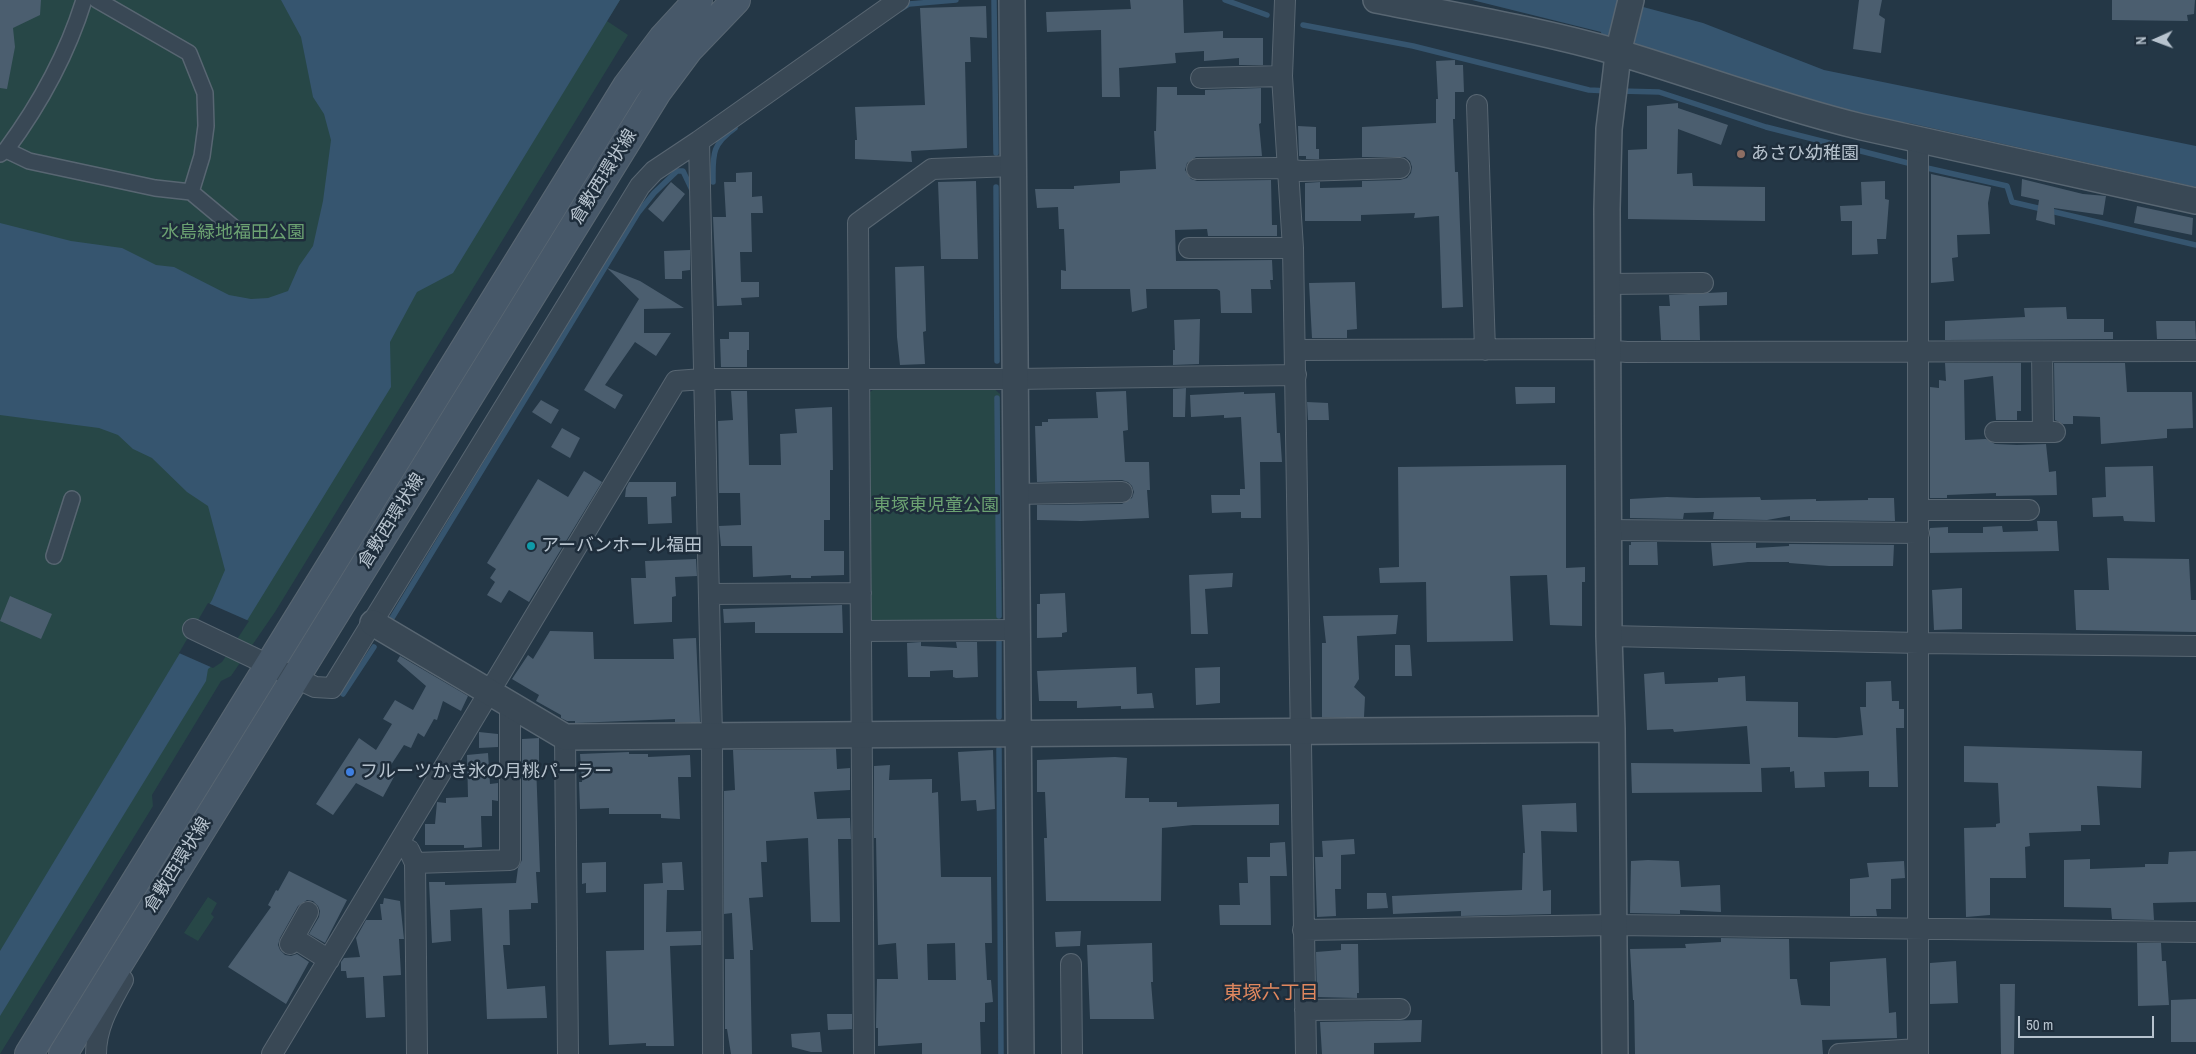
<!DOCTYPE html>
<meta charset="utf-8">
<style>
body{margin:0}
#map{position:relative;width:2196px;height:1054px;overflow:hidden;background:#243746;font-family:"Archivo Narrow",sans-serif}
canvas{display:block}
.north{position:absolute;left:2131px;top:15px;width:50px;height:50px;-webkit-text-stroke:4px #1e2d3b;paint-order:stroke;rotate:268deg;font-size:14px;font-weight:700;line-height:20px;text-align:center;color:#b7c3ce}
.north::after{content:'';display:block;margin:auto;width:18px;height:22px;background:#b7c3ce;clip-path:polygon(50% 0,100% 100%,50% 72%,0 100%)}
.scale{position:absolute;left:2018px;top:1016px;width:136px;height:22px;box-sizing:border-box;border:2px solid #b7c3ce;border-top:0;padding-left:6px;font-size:15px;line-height:18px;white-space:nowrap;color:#b7c3ce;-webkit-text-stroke:4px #1e2d3b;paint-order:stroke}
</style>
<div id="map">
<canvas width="2196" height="1054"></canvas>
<div class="north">N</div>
<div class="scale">50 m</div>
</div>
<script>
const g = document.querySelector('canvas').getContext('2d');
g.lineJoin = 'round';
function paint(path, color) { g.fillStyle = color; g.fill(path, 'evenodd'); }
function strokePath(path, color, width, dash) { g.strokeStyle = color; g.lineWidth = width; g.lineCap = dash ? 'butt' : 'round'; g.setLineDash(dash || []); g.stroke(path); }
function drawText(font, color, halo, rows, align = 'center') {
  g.font = font + ' "Archivo Narrow","Noto Sans JP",sans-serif'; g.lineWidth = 5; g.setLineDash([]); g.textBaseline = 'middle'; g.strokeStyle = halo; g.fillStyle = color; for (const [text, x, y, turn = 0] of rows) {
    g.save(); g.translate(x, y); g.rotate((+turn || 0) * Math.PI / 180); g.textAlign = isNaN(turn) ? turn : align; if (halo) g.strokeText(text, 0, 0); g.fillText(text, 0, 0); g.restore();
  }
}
const green = new Path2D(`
 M0,0H620L607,21L628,35L275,612L231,676L221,681L152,795L153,806L0,1054Z
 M991,386L1000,394L1002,617L993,624L878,626L871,620L870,392L877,387Z
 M208,897L217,903L211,914L214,917L198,941L184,933Z`);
const water = new Path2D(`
 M281,0H620L453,273L417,292L390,342L391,387L248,619L220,660L208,669L206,681L0,1016V951L212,600L225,570L208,506L187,492L152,458L133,449L118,435L99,428L0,415V223L71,241L122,248L156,265L174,267L229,295L251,299L268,298L288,291L299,266L313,246L323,201L331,140L324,114L313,97L301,37Z
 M1472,0H1617L1703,23L1824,70L2196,146V187L1909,123L1868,120L1602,38L1601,32Z`);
const pier = new Path2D(`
 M208,603L249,621L222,662L213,668L179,653Z`);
const stream = new Path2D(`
 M994,0L996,153
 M1225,0L1267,15
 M901,9L909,4L956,0
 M1303,25L1413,46L1589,90L1609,91
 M1620,91L1659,92L1766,127L1908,163
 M1927,168L2007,186L2012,202L2196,245
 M713,182C713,155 711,145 735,128
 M996,187L997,361
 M997,398L999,616
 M392,618L638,213L654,193L677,171H683L693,192
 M999,641V717
 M343,694L374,647
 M999,749L1001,1054`);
const building = new Path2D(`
 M0,0H41L40,15L13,28L15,47L7,89L0,88Z
 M1130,0H1183L1184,33L1223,31V38H1263V65H1239V58L1204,61V51L1175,53L1176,63L1119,68L1120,97H1102L1101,30L1047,32L1046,12L1131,9Z
 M1859,0H1882L1879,15L1885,19L1881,53L1853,49Z
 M2112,0H2195L2194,14L2187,15L2188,21L2112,20Z
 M986,6L987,38L970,37L971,62H965L967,148L911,151L912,162L855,159V140H857L855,107L925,105L920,8Z
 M1455,60V65H1463L1464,92H1455V119H1453L1455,172H1458L1463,307L1442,308L1439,216L1414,218L1415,213L1361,215V221H1305V183L1320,182V188L1362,187V181L1400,180L1407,178L1411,173L1412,167L1410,161L1405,157H1362V127L1436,123V99H1438L1436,61Z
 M1157,87H1177V95H1205V90L1261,88V123L1259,124L1262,156L1196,157L1187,163L1185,170L1191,179L1197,181L1271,180L1272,225H1277V236H1208L1207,229L1175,230L1176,261L1272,260L1273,280H1270L1271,289H1251L1252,313H1221L1220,291L1217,289H1146L1147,308L1132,312L1130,289H1061V270L1066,271L1064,229H1059L1058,207L1037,208L1035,189H1074V186L1120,183V171L1156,169L1154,131H1156Z
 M1678,103V108L1728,125L1721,145L1678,129L1677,174L1692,173L1693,186L1765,187V221L1628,219V150L1647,149V106Z
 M1298,126L1316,127V149H1319V159H1306V156H1299Z
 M752,172V197L762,196L763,213H751L752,252H740L741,282H759V297L741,298L742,305L717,306L713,217H726L724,182H736V173Z
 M1931,174L1991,187L1988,203L1990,234L1957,235L1958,257L1952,258L1954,281L1931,283Z
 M2022,179L2083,194L2106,196L2103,215L2054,208L2055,225L2036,220L2039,200L2021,196Z
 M976,181L978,259H941L938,182Z
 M1885,181V199L1889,200L1886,239H1877L1878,254L1852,255V221H1841L1840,206L1862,205L1861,182Z
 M671,182L685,194L663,222L648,209Z
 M2137,206L2193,218L2192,235L2134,223Z
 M690,250V270L682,271V279H665L664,251Z
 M924,266L926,331L923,332L925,364L900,365L897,337L895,267Z
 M607,268L640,281L684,308L644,309V333H671L656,356L635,342L605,385L623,395L615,409L584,390L639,299Z
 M1355,282L1357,329L1347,330V338H1312L1309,283Z
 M1727,292V305L1699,306L1700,340H1661L1659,306H1670L1669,295Z
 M2066,307L2067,319H2104V332H2113V339L1945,340V321L2025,317L2024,308Z
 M1200,319L1199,364L1173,365V350H1175L1174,320Z
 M2156,321H2195L2196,339H2157Z
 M729,332H749V350H747V367H721L720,339H729Z
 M1945,363H2021V411H2017V420H1996L1993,376L1964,380L1965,440L1986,439L1995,444L2017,445L2046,444L2049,472L2056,471L2057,495L1996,496V493L1947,495V498H1930V387L1939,388V380L1946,381Z
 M2054,363H2125L2127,392H2192L2193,428L2167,429V438L2101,444L2100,417L2073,416V424H2063L2055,420Z
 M1515,387H1555V403L1516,404Z
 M1186,388L1185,417H1173V389Z
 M731,391H747L749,465H781L780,434L797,433L795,409L832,407L833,470H830V520H824V551H844V575L811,576V578H791V575L753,577L752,546H721L719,526L741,525L740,493H719L718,421L733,420Z
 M1126,391L1128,430L1123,431L1125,462H1149L1150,490H1147L1149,518L1081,521L1037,520V505L1122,504L1132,498L1134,492L1132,486L1128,482L1122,480L1037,482L1035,426H1042V422H1048V419L1098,418L1096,392Z
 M1244,392V394L1275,393L1277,433H1280L1282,462H1260L1261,518H1241V512L1212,513L1211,495H1240V489H1245L1241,417L1224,418V415L1191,417L1190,395Z
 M541,400L559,410L551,424L532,412Z
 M1307,402L1328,403L1329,420H1308Z
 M562,428L580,438L570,458L551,447Z
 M1566,465V568L1585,567V582H1582V626L1550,625L1547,575L1510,576L1513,641L1427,642L1426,582L1380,583L1379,568L1399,567L1398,467Z
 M2153,466L2155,522L2124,521L2123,516L2093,517L2092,498L2106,497L2105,467Z
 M584,471L602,482L529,602L509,590L501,603L487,595L495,582L490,578L496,569L487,563L538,479L568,497Z
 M629,482H676V496L671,497L672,523L648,524L647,497H625L626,488Z
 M1667,497L1696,498L1760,497L1761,500L1816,499V501L1868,500V498H1894L1895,521L1790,520V516L1767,520L1713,519L1714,512L1684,513L1683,519L1630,518V499Z
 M2037,521H2057L2059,551L1930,553V528L1948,527V533H1983V527L2002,526L2003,532L2038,531Z
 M1631,542H1657L1658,565H1629V545H1631Z
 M1711,543H1756V548L1789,546V544L1894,545L1893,566H1829L1789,563V562H1748L1713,566Z
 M2107,558L2189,559L2191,600H2196V632L2076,630L2074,590H2109Z
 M696,559L697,576L675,577L676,596L672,597V622L634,624L631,578H646L645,561Z
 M1233,573L1232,587L1205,589L1208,634H1191L1189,575Z
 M1962,588V629L1934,630L1932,590Z
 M1065,593L1067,632L1062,633V637L1037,638V604H1040V594Z
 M10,596L52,614L41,639L0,621Z
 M842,605L843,633H755V622L724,623L723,609Z
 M1398,615L1396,634L1357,636L1359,679L1354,687L1365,697L1364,717H1322V643H1326L1323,616Z
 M550,631L593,632L594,659H674L673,639L696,638L700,722H675V719L575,723V721H567L561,718V715L536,701L539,695L512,679L528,655L533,659Z
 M921,642V646L957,648L956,642H977L978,677L956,678L953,677V670L930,671V677H908L907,643Z
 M1395,645H1410L1412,676H1395Z
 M400,656L468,696L461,711L443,701L437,720L434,719L424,737L418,733L411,748L404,745L387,771L395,775L383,797L356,783L333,815L316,804L359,738L376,750L392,724L383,719L395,700L413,710L426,686L397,661Z
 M1136,667L1137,694L1152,693L1154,708L1121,709V706L1077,708V701H1039L1037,671Z
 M1220,667V703L1196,705L1195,668Z
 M1664,672L1665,684L1718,682V678L1745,676L1746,701L1798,702V737L1836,738L1863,735L1860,707H1866V682L1891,681L1892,701H1899V709H1904V728H1896L1898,787H1869V771L1824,772L1825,787L1795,788L1794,771L1790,772V767L1761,768L1762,792L1632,793L1631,763L1750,764L1747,726L1674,732L1673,729L1647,730L1644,674Z
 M479,732L498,734V747L479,748Z
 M539,738V764H536L540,872H536L538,903H531V909L509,910L510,945H503L507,989L545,986L547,1018L487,1019L482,908L450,910L451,941L432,943L429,882H445V885L516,883L518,868L522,860V739Z
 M1964,746L2142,751L2141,788L2097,786L2100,825H2081V831L2029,833L2030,846L2025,847L2026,878H1990V915L1966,917L1964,828L1996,827V824L2000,823L1998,783L1964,782Z
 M836,749L837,769L850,768V790L814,792L817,819L850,818L851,839H838L840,922H811L808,838L766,841L767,862H761L763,897L749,898L753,950H750L752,1054H731L727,1029H725V959H734L732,913L724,914V791L735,790L733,750Z
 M993,750L995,809L977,811L976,800L961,801L958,752Z
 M629,752V754H648V757L690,755L691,777H678L680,819L661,818V814H609V808L580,809L579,782H582L580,754Z
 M488,753L490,784L498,783V801L492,800V816H481L482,847L464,848V845H425V824H435L437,802L446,803V798L468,797L467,755Z
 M1115,757L1127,758L1125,798H1149V802H1177V807L1279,804V825H1193L1162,828L1161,901H1046L1044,838H1047L1045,792H1037V760Z
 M890,765L889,780L932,779V793L938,792L941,877H991L992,943H985L987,980H991L993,1002L985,1003V1022H980L981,1054H922V1043L878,1046V1028H876L877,979H898L896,943L878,945L876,838H874V766ZM955,943L956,980H928L927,944Z
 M1576,803L1577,832L1541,831L1543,891L1551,890V914L1461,916V911L1393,914L1392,896L1522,890L1523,853H1525L1522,805Z
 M1354,839L1355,854L1341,855V889H1335L1336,916L1317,917L1315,857H1323L1322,841Z
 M1285,842L1287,876H1270L1271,925H1220L1219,905H1240L1239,883H1248L1247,857H1270V843Z
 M2196,851V902L2153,903L2154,920L2112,919L2111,908L2064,907V860L2090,859V869L2145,867V864H2168L2169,852Z
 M1648,860L1679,861L1681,887L1720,885L1721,912L1680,910V914L1630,913L1631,861Z
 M1904,861L1905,878L1891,879V909H1876L1877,916H1850V879L1869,877L1867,863Z
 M606,862V892L586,893V883L582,884V863Z
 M682,862L684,890H667L666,932L701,931V945L670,946L674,1046H646V1043L609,1045L606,951L644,950V884L663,883L662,863Z
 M289,871L347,900L325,943L309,934L319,917L320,911L318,906L313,901L307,900L298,906L280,938L278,945L280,950L285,955L291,956L297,954L309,962L286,1004L228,967L271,907L268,905L276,890L278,891Z
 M1367,893H1386L1388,908L1367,909Z
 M384,898L400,901L404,939H399L401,975L383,976L385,1017L366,1018L364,977L347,978L346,971H341V962L344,958L360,957L356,938L366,920H382L380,904H383Z
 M1081,931L1080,946L1056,947L1055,932Z
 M1721,938L1789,939L1790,979H1797L1801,1005L1830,1006V962L1886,958L1889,1013L1896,1012L1897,1038L1822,1040L1823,1054H1635L1634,1000H1633L1630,949L1686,948L1685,944L1721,942Z
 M1152,943L1153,982H1151L1154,1019H1090L1087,945Z
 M2137,943H2161L2162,961H2166L2169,1005L2138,1006Z
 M1341,944H1358L1359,993H1357V998L1317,997L1316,952L1341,950Z
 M1956,961L1958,1003L1930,1004V963Z
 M2000,984H2015L2014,1054H2001Z
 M2196,999V1042H2171V1000Z
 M827,1014H852V1029L828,1030Z
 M1422,1020L1421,1042L1374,1043V1054H1322L1320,1022Z
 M820,1032L822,1052H811L792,1047L791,1034Z`);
const pedestrian = new Path2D(`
 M6,150L29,161L155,188L191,192L202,156L206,126L205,93L189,53L97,0
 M0,154L6,150C40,104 67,55 84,0
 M191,192L233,227
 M54,556L72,499`);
const minor = new Path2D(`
 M1285,0L1282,76L1293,248L1306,1054
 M1201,78L1282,76
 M1477,105L1485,350
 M1197,169L1276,168L1301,171L1400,168
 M1189,248H1293
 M1608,284L1703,283
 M1295,350L1591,349L1627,352L2196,351
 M2042,352L2043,432
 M1995,432H2055
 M1016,494L1122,492
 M1919,510H2029
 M1609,530L1919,533
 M709,594L861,593
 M193,629L315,687L332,688L640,186L654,171L699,141
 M861,631L1018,630
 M1609,636L1919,643L2196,646
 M565,737L568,1054
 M409,850L415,863L417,1054
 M415,863L510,860V705
 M1303,930L1614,925L2196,932
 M294,938L329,960
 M290,944L308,912
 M1071,964L1072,1054
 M1305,1010L1400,1009
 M96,1054C96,1026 110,1004 123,980
 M272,1054L676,381L703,379H1016L1296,375
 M713,1054L712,736L699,141L899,0
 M864,1054L858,223L932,169L1014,166
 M1839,1054L1918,1049
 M1918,1054V139`);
const tertiary = new Path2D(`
 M1012,0L1021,1054
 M1376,0C1457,16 1540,30 1620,53C1700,77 1780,107 1862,127L2196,201
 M373,623L565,737L1612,729
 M1615,1054L1612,729L1609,636L1607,209L1609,129L1616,72L1618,53L1631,0`);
const secondary = new Path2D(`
 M29,1054L627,86L663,38L698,0
 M63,1054L657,92L689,49L736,0`);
const markers = [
 [1741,154,5,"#8d6e63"],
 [531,546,5,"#0f9aa8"],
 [350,772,5,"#3f7fe0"]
];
const poiNames = [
 ["あさひ幼稚園",1751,154],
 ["アーバンホール福田",541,546],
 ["フルーツかき氷の月桃パーラー",360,772]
];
const streetNames = [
 ["倉敷西環状線",604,177,-58],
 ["倉敷西環状線",392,521,-58],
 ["倉敷西環状線",178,865,-58]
];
const parkNames = [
 ["水島緑地福田公園",233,233],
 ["東塚東児童公園",936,506]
];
const neighbourhoodNames = [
 ["東塚六丁目",1271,994]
];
paint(green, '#274747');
paint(water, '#36556f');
paint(pier, '#243746');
strokePath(stream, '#36556f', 5.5);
paint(building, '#4b5e6f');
strokePath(pedestrian, '#586672', 18);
strokePath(minor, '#586672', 22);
strokePath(tertiary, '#586672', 28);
strokePath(secondary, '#586672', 30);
strokePath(pedestrian, '#394855', 15);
strokePath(minor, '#394855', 20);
strokePath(tertiary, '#394855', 25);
strokePath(secondary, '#475869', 28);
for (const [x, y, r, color] of markers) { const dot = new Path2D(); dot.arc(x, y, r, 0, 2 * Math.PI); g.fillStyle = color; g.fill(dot); strokePath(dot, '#1e2d3b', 2); }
drawText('18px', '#b7c3ce', '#1e2d3b', poiNames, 'left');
drawText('18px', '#b7c3ce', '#1e2d3b', streetNames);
drawText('18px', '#6ca272', '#1e2d3b', parkNames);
drawText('19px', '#e1885f', '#1e2d3b', neighbourhoodNames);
</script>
